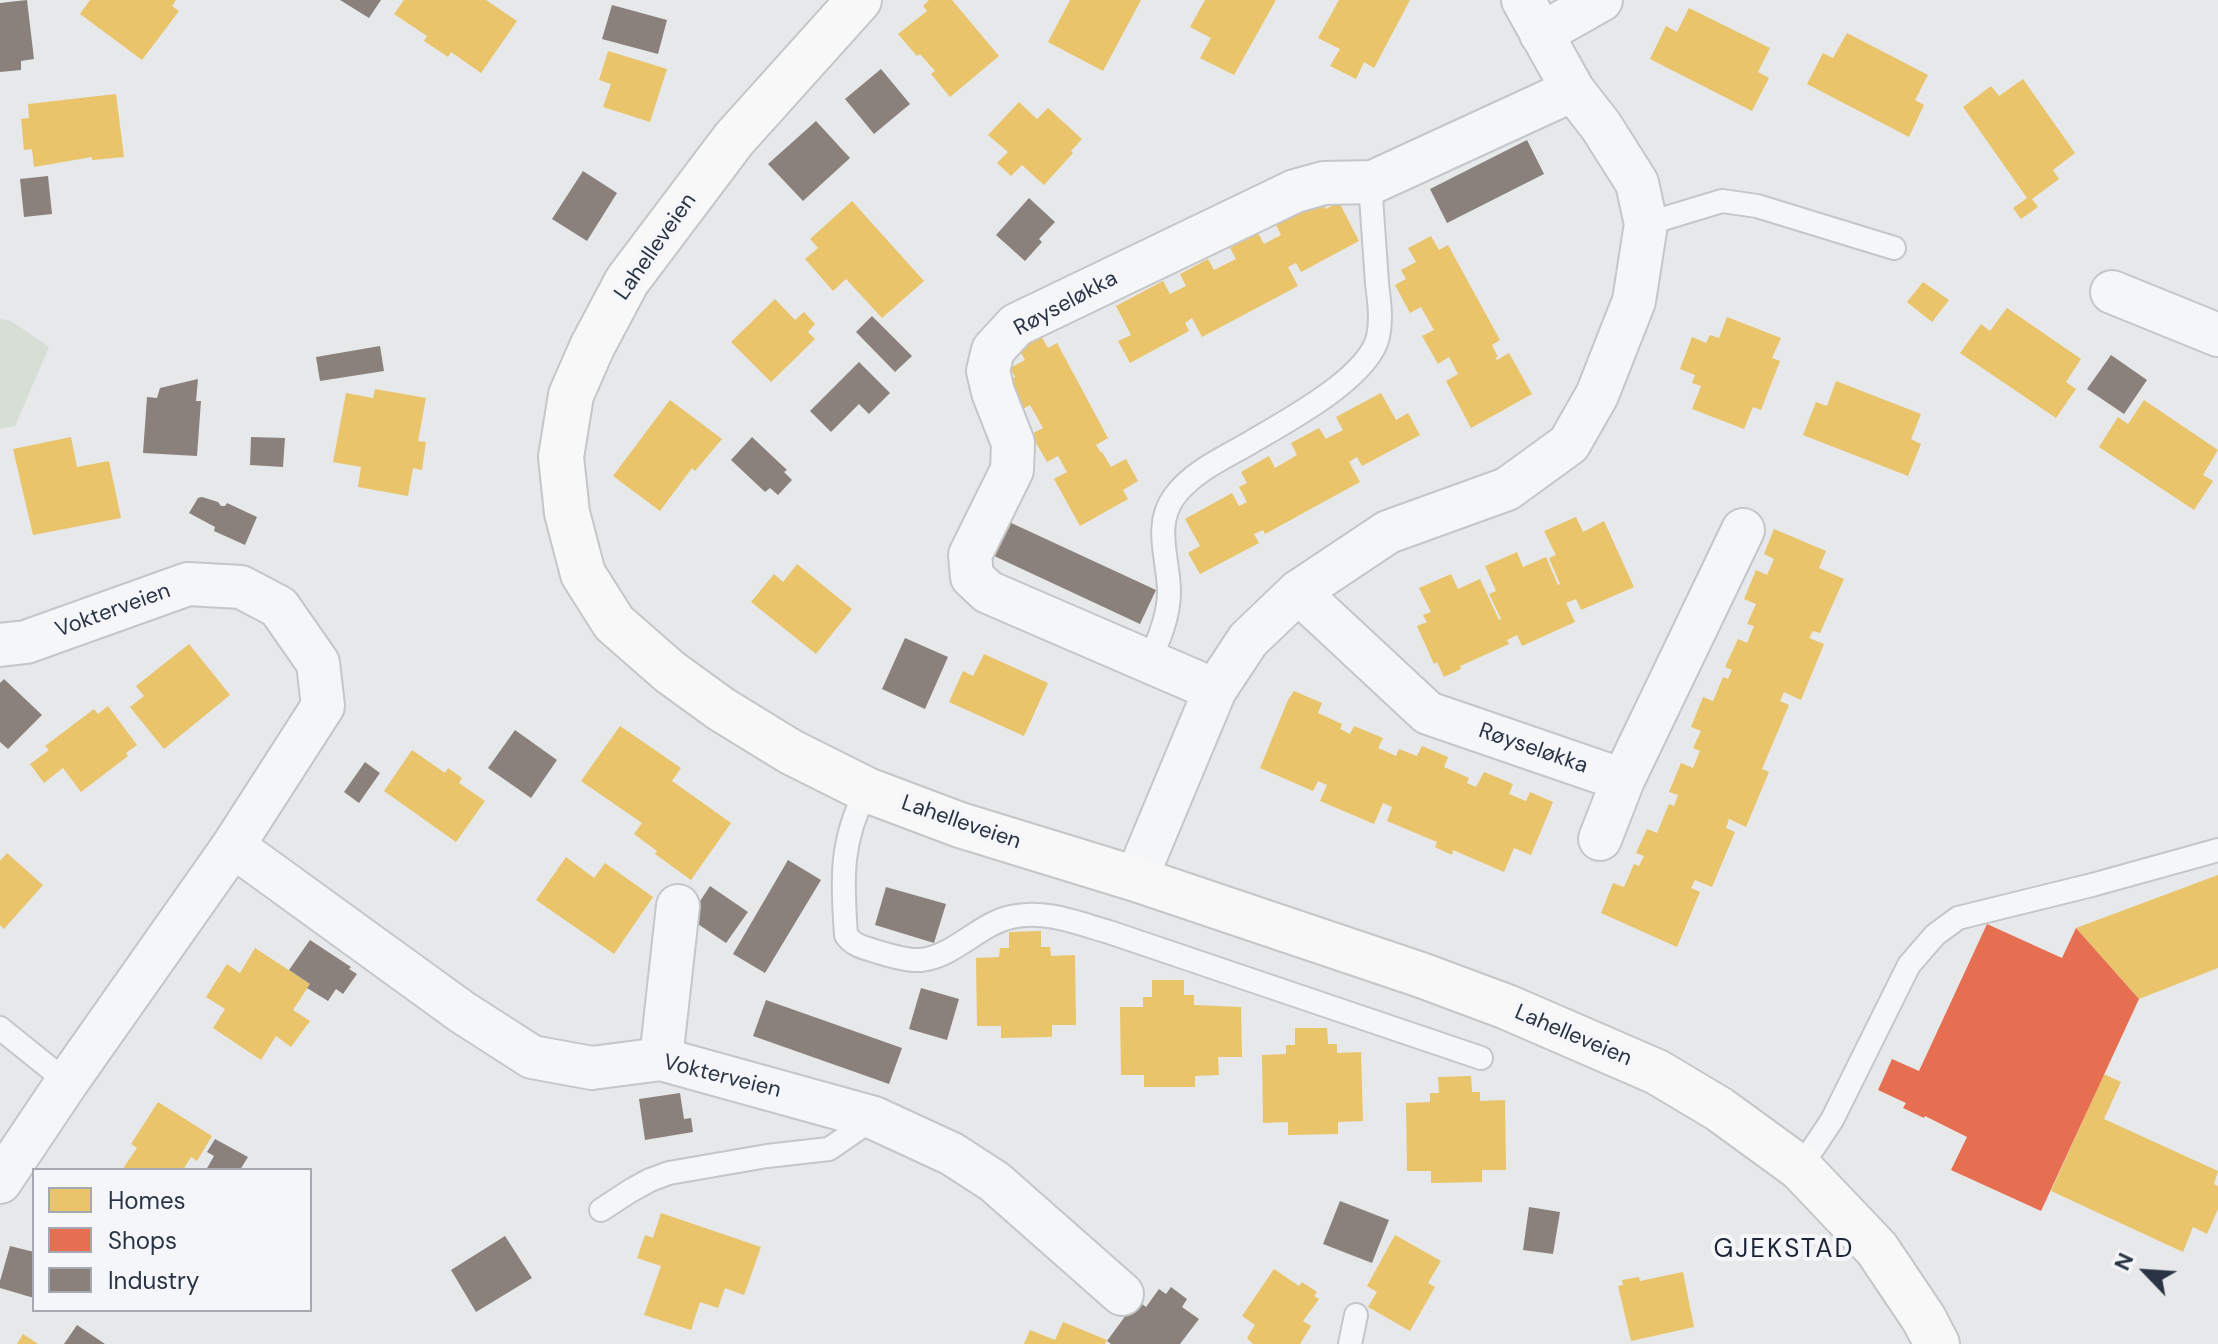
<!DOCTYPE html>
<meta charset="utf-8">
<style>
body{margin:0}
#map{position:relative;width:2218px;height:1344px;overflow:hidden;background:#e6e8ea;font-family:"DM Sans",sans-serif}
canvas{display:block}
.legend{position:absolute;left:32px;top:1168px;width:280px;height:144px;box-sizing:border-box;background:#f4f6f9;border:2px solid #a4a8b1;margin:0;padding:10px 14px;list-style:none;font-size:24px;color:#2b3445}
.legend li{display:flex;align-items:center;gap:16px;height:40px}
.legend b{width:40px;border:2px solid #a4a8b1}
.north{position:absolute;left:2106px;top:1232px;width:80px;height:80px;-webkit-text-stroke:6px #f4f6f9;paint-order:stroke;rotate:295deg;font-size:22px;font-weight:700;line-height:32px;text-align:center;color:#2b3445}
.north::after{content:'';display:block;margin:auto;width:28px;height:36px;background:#2b3445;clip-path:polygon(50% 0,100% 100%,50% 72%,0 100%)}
</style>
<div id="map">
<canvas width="2218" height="1344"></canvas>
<ul class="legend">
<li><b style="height:22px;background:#e9c46a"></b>Homes</li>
<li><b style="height:22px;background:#e76f51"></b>Shops</li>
<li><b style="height:22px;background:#8a817c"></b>Industry</li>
</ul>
<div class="north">N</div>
</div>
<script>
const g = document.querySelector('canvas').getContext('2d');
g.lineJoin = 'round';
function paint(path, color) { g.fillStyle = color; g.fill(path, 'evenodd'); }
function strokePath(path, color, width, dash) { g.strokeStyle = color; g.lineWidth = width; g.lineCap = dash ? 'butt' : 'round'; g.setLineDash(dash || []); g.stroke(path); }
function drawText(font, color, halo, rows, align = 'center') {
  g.font = font + ' "DM Sans",sans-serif'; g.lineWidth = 8; g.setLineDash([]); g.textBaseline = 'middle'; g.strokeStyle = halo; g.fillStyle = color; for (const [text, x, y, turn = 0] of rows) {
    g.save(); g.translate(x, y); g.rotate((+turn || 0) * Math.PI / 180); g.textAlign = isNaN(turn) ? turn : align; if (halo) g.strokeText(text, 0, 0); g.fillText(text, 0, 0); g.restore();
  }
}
const green = new Path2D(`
 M0,319L11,321L49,347L15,426L0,429Z`);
const homes = new Path2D(`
 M90,0H176L172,6L179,11L142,60L80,14Z
 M404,0H486L517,21L481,73L451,52L448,57L424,41L427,36L394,14Z
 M929,0H952L999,56L950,97L931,74L935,71L920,54L917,56L898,34L927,11L923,6Z
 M1070,0H1141L1103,71L1048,42Z
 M1205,0H1276L1234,75L1200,58L1211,38L1190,27Z
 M1339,0H1410L1374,68L1364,62L1356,79L1330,66L1340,49L1318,38Z
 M1689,8L1770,48L1758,72L1769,78L1752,111L1650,59L1666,26L1677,32Z
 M1847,33L1928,75L1915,100L1924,105L1909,137L1807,84L1823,53L1833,58Z
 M608,51L667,69L650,122L603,107L611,84L599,80Z
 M2023,79L2075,153L2053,170L2059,179L2032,199L2038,207L2021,219L2013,208L2027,198L1963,107L1991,86L1999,96Z
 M116,94L124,157L92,160V157L34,167L32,149L24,150L21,119L29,118L28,104Z
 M1019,102L1037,119L1048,108L1082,139L1071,151L1073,153L1044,185L1022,165L1011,176L997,163L1008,152L988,135Z
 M1321,199L1326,209L1339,202L1359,241L1301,272L1296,263L1288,267L1298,286L1202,337L1192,318L1185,323L1189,331L1130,363L1118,341L1131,335L1116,306L1163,281L1170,294L1186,286L1180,274L1208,259L1214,270L1236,259L1230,248L1258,233L1264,244L1281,235L1275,223Z
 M852,201L924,281L882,318L846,279L833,291L805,259L818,248L810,239Z
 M1431,236L1439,250L1448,245L1500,340L1492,345L1498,357L1495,358L1497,360L1509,353L1532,394L1471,428L1446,381L1458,374L1449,357L1438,364L1422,336L1434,330L1421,307L1410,313L1395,285L1406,279L1401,270L1416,262L1408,248Z
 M1923,282L1949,300L1932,322L1907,302Z
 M775,299L795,320L804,312L815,324L808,332L815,339L771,382L731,342Z
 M2007,308L2081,359L2066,382L2076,389L2056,418L1960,353L1981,324L1990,331Z
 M1727,317L1781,338L1772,358L1780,361L1761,410L1753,407L1744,429L1692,409L1701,386L1692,383L1695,375L1680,369L1692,337L1706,343L1710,335L1719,338Z
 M1040,334L1048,348L1057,343L1108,438L1096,445L1101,453L1102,452L1111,467L1126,459L1138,481L1123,490L1128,499L1080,526L1054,479L1067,472L1058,456L1047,462L1031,434L1043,428L1030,405L1019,411L1004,383L1015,377L1010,368L1025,360L1017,346Z
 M1836,381L1921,414L1911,439L1921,444L1908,476L1803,435L1816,402L1827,406Z
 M375,389L426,398L418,441L426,442L422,470L413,468L408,496L358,487L361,467L333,462L346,393L373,398Z
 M1381,393L1396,420L1408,413L1420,435L1362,466L1357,457L1349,462L1360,482L1265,534L1263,530L1254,534L1259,543L1200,574L1188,553L1200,546L1185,519L1232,493L1239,506L1247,502L1239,487L1247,483L1241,472L1269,456L1275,468L1297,455L1291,443L1319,428L1326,439L1343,430L1336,417Z
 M670,400L722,439L695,471L692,468L660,511L613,476Z
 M2144,400L2218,450L2203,475L2213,481L2194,510L2099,447L2118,417L2128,424Z
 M71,437L77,467L109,461L121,518L33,535L13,449Z
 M1576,517L1583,532L1604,521L1634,587L1581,610L1576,599L1566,603L1575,622L1522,646L1517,635L1507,640L1509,644L1460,666L1461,669L1444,677L1437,662L1434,664L1417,626L1427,622L1423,615L1431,612L1419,588L1451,574L1458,589L1480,579L1499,620L1501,619L1489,594L1496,591L1485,566L1517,552L1523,567L1546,557L1558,585L1560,584L1549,558L1556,555L1544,531Z
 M1774,529L1826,551L1819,568L1844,579L1820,633L1813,631L1809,638L1824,644L1801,700L1784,692L1780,701L1789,705L1762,769L1769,772L1746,827L1729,819L1726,828L1735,832L1712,887L1695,880L1691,888L1700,892L1677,947L1601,913L1613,883L1624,887L1634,864L1639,866L1644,856L1636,853L1647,829L1657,833L1669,804L1674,806L1678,795L1669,792L1681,763L1693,768L1700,751L1693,748L1701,731L1691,727L1703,697L1713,701L1723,677L1728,679L1732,670L1725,667L1738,639L1747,643L1754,626L1747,624L1756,604L1744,599L1756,570L1767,575L1774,559L1764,554Z
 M797,564L852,609L816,654L751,602L774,574L783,582Z
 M189,644L230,695L164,749L130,707L144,696L136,686Z
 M984,654L1048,683L1024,736L949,702L963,671L973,676Z
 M1294,691L1322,703L1318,713L1342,724L1340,729L1350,734L1354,726L1383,738L1378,748L1396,756L1399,749L1417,756L1422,746L1448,757L1444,767L1469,778L1467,783L1476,787L1484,772L1513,784L1509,794L1526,801L1530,792L1553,802L1531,855L1514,848L1504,872L1453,850L1452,855L1435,847L1437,842L1387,821L1392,807L1383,803L1374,824L1320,801L1327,785L1318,781L1313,791L1260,768L1288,700Z
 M108,706L137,745L126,753L128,756L81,792L63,768L44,783L30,764L49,750L45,746L94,709L98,714Z
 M620,726L681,768L672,781L731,823L691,880L655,854L657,851L634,834L642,823L581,781Z
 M412,750L445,773L448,768L462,778L459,783L485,801L456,842L384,791Z
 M7,853L43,885L4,929L0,925V861Z
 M566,857L594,878L605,863L653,897L614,954L536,900Z
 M2218,875V968L2139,999L2076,928Z
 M1041,931V947H1050L1051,956L1075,955L1076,1025H1052V1037L1001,1038V1026H977L976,958L999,957L1000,948H1009V932Z
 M255,948L310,984L293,1010L310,1021L291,1047L276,1036L261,1060L213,1028L225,1009L206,997L227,964L240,973Z
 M1152,980H1184V995H1194V1005L1241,1007L1242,1057H1218L1219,1075L1195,1076V1087H1144V1075H1121L1120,1007H1143V997H1152Z
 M1295,1028H1327L1328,1044H1337V1053L1361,1052L1363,1121L1338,1122V1134L1288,1135V1122L1263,1123L1262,1055L1286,1054V1045H1295Z
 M2104,1074L2121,1082L2104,1119L2218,1171L2214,1184L2218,1186V1209L2207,1234L2193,1227L2183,1252L2051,1191Z
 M1471,1076L1472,1092H1480V1101L1505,1100L1506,1170H1482V1182L1431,1183V1171H1407L1406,1103L1430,1102V1093H1439L1438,1077Z
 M158,1102L212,1136L197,1161L191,1157L183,1170H122L137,1148L131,1144Z
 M661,1213L761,1247L744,1295L725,1288L718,1308L700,1302L691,1330L644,1315L661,1266L637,1258L645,1235L653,1238Z
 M1395,1235L1441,1261L1428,1283L1435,1287L1410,1331L1368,1307L1377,1292L1367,1286Z
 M1274,1269L1299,1286L1302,1282L1317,1292L1314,1296L1319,1299L1303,1321L1311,1326L1300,1344H1253L1247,1338L1255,1325L1242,1316Z
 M1683,1272L1694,1327L1631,1341L1618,1286L1623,1285L1622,1280L1639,1277L1640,1281Z
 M1063,1322L1107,1340L1105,1344H1024L1030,1330L1055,1340Z
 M23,1334L38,1344H17Z`);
const shops = new Path2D(`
 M1987,924L2062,958L2076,928L2139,999L2041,1211L1951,1170L1967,1137L1925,1116L1924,1118L1903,1108L1906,1103L1878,1090L1892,1059L1919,1071Z`);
const industry = new Path2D(`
 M27,0L34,59L21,61V70L0,72V3Z
 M340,0H381L369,18Z
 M612,5L667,20L658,54L602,39Z
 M881,69L910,104L874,134L845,99Z
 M816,121L850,158L803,201L768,164Z
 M1527,140L1544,174L1447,223L1430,189Z
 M583,171L617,193L587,241L552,219Z
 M48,176L52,214L24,217L20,179Z
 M1029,198L1055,222L1039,239L1042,242L1025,261L996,235Z
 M872,316L912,356L895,372L856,332Z
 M380,346L384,371L320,381L316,357Z
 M2111,355L2147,380L2124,414L2087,389Z
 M859,362L890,393L869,414L859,404L831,432L810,411Z
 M198,379L196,401H201L197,456L143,453L147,397L157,398L160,388Z
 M251,437L285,438L283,467L250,465Z
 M752,437L787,470L784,472L792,480L778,495L770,488L765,492L731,460Z
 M202,497L218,502L221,506H225L227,503L257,517L245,545L214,531L215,527L189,513L198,498Z
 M1007,521L1156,590L1140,624L992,555Z
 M905,638L948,657L925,709L882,689Z
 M4,679L42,715L8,749L0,742V683Z
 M515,730L557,760L531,798L488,768Z
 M365,762L380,773L359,803L344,792Z
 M788,860L821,880L765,973L733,954Z
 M710,886L748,912L726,943L689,918Z
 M886,887L946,904L934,943L875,925Z
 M310,940L351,967L349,969L357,974L343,994L336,989L328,1001L307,988L310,984L289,970Z
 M921,988L959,999L947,1040L909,1029Z
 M766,1000L902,1048L889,1084L753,1036Z
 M680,1093L684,1119L691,1118L693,1132L645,1140L639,1099Z
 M215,1139L248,1157L240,1170H206L214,1156L207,1152Z
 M1340,1201L1389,1220L1372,1263L1323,1244Z
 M1529,1207L1560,1212L1553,1254L1523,1250Z
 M505,1236L532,1278L476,1312L451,1270Z
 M10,1246L34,1252V1298L0,1288V1281Z
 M1171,1287L1187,1299L1182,1307L1199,1319L1180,1344H1111L1107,1341L1137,1300L1146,1307L1159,1289L1166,1294Z
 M77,1325L105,1344H64Z`);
const lane = new Path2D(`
 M1646,224L1722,201L1757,206L1894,248
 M1149,661C1159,640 1169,616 1169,592C1169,560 1153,526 1174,497C1192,472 1222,459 1248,444C1283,423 1368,379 1378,337C1382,319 1379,301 1377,283C1375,254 1373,226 1371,197L1373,182
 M867,790C840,840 842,880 846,935C853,946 866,948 878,952C891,956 908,961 921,960C955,956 979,924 1011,917C1044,909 1077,923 1109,932L1481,1058
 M0,1028L67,1082
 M1800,1168L1832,1120L1909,965L1935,935L1958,918L2092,885L2218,850
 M601,1210L630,1191L650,1180L669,1173L767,1156L829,1149L874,1118
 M1350,1344L1356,1315`);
const street = new Path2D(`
 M1541,34L1601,0
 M2112,292L2218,335
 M1298,592L1428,713L1623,780
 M0,645L26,642L188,584L241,587L279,607L318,663L323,706L233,846L67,1082L0,1182
 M1215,690L988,592L972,577L970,555L1012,470L1013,443L993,392L988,371L993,350L1016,325L1295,191L1324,183L1373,182L1573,90
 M1600,839L1623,780L1743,530
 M233,846L462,1012L532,1057L592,1068L661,1059L874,1118L952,1154L995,1182L1122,1294
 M1136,879L1215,690L1248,640L1298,592L1388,532L1507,489L1569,444L1597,395L1634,301L1646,224L1637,183L1601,126L1573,90L1523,0
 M661,1059L678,906`);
const secondary = new Path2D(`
 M859,0L734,139L627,281L592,347L571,395L561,457L567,513L583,574L614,623L670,672L721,709L791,752L867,790L960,825L1136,879L1421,975L1507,1007L1657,1072L1719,1109L1800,1168L1877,1249L1924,1319L1937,1344`);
const streetNames = [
 ["Lahelleveien",656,247,-55],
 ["Røyseløkka",1066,304,-28],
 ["Vokterveien",113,611,-20],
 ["Røyseløkka",1533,749,19],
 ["Lahelleveien",961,823,19],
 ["Lahelleveien",1573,1036,23],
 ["Vokterveien",722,1077,14]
];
const quarterNames = [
 ["GJEKSTAD",1784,1250]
];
paint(green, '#d6ded6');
paint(homes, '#e9c46a');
paint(shops, '#e76f51');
paint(industry, '#8a817c');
strokePath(lane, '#c4c6c8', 26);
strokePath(street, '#c4c6c8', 46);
strokePath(secondary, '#c4c6c8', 48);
strokePath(lane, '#f5f6f7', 22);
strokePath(street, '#f5f6f7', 42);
strokePath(secondary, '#f8f8f8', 44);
drawText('22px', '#2b3445', '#f4f6f9', streetNames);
g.letterSpacing = '2px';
drawText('26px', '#1d2536', '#f4f6f9', quarterNames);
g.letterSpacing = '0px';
</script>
